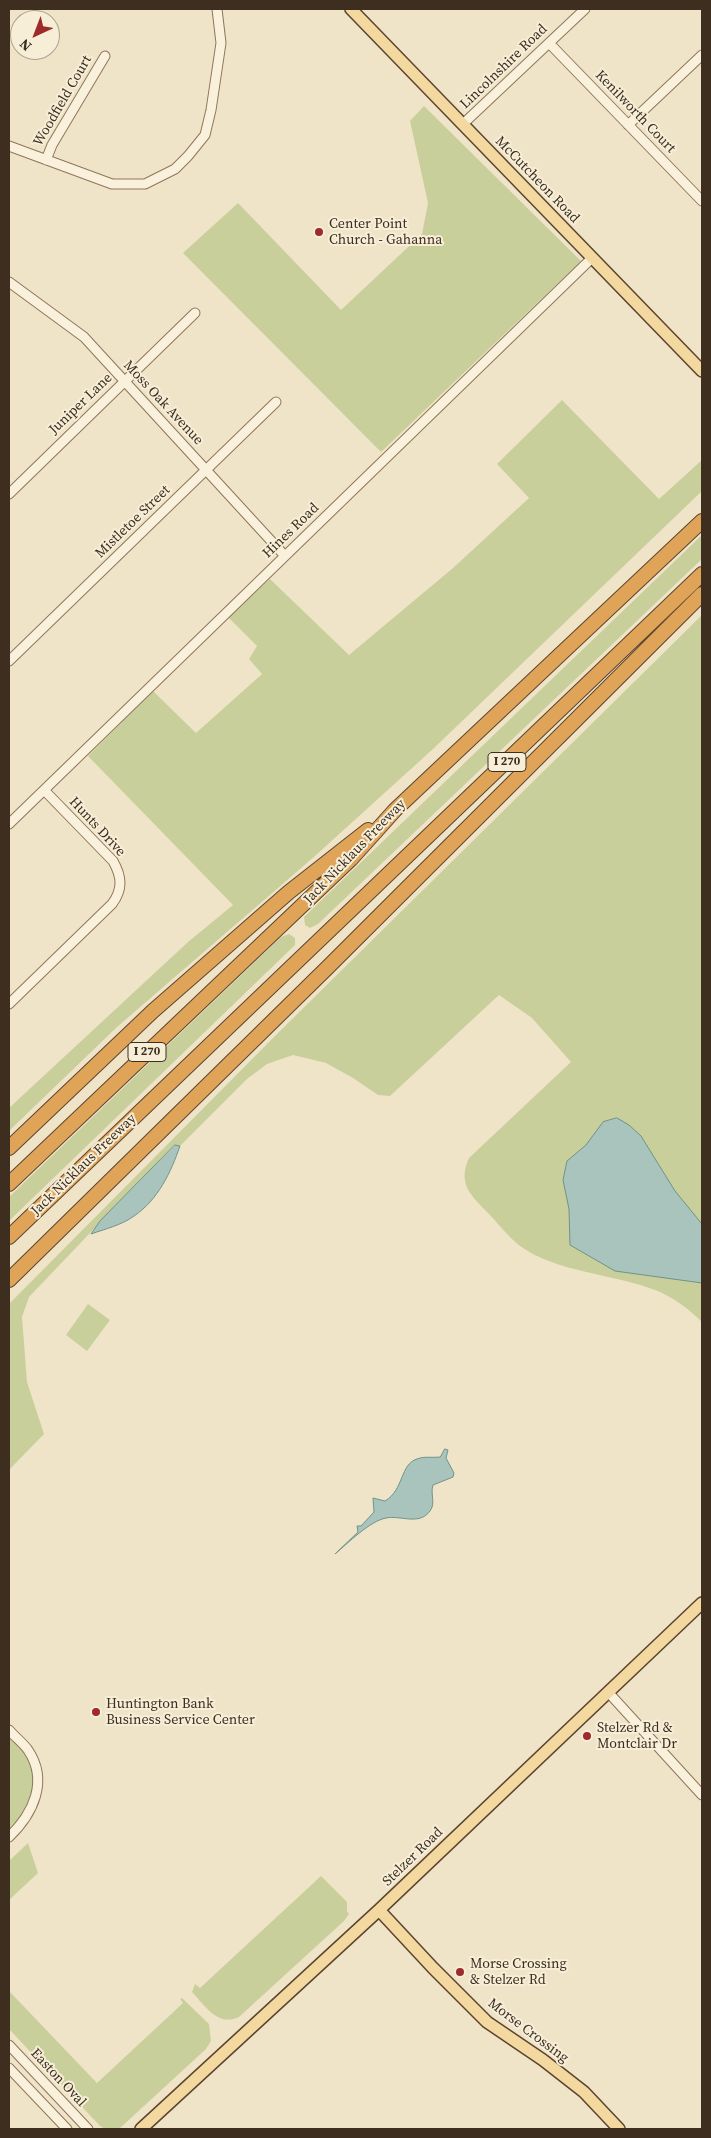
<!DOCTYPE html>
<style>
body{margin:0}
#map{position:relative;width:711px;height:2138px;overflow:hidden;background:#f0e4c8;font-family:"Source Serif 4",serif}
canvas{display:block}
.frame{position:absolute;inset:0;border:10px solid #3d2e20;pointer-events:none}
.north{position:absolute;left:10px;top:10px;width:50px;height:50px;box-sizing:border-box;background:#f7eed8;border:1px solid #ada18e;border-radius:50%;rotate:223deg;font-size:14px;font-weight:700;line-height:20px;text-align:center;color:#3d2e20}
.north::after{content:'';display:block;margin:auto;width:18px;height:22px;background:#9e2a2b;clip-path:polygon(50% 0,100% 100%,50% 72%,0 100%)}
</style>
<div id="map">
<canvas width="711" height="2138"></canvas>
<div class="frame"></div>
<div class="north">N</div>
</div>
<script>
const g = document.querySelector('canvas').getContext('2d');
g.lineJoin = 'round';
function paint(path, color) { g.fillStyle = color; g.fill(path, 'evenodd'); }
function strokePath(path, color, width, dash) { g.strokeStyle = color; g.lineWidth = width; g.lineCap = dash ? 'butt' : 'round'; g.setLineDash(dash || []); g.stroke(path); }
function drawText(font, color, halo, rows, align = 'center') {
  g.font = font + ' "Source Serif 4",serif'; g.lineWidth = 4; g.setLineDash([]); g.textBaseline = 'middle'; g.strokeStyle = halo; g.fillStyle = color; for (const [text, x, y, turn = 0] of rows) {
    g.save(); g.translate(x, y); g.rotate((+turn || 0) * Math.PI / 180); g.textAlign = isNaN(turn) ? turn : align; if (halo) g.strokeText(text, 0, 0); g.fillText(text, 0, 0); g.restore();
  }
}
const green = new Path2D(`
 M424,106L581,261L381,452L183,253L238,203L341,310L422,234L428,203L410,121Z
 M562,400L659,499L702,460V491L433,749L315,856L117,1027L9,1131V1108L188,942L233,905L88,756L153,691L196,733L262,674L249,659L257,646L228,617L270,579L349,655L453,568L529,498L497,464Z
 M702,535V559L318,924L310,928L305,925L304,917Z
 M702,615V1322C689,1309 673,1297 655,1290C614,1274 555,1272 520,1246C508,1237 497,1222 486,1211C469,1194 458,1182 469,1158L571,1062L532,1018L499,995L390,1096L378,1095L353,1078L326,1063L293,1055L267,1064L247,1079L180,1146L174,1145L29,1297L22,1317L27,1382L44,1434L9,1470V1304L278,1033Z
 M289,934L295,938V945L9,1221V1197L281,937Z
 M88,1304L110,1320L87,1351L66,1335Z
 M9,1730L27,1749L37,1788L9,1837Z
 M28,1843L38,1873L9,1900V1861Z
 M321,1876L347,1902V1911L349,1914L344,1921L239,2017C218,2027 205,2006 192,1992L195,1984L200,1988Z
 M9,1991L97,2083L183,2003L180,1999L182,1998L209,2024L211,2041L206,2049L119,2129H105L100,2126L9,2029Z`);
const water = new Path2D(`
 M617,1118L629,1125L641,1136L675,1191L702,1224V1283L615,1271L570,1245L569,1209L563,1180L567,1161L586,1145L603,1122Z
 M175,1145L180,1146C171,1172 158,1200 134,1216C122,1225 105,1229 91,1234L100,1221Z
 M445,1449L448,1450L446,1458L454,1473L453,1477L433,1485C430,1494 436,1503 430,1511C419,1526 401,1515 386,1518C370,1521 348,1543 335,1554L358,1532L357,1526H361L374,1512L373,1498L385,1501C404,1490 400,1464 417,1459C424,1456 432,1458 440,1457Z`);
const minor = new Path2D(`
 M549,43L702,201
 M463,124L585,9
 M628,125L702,55
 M9,146L112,184H145L175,169L188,156L205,135L211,110L221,43L217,9
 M46,160L52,145L105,56
 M9,282L84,337L285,556
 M9,494L195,313
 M9,661L276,402
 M9,824L592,258
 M9,1004L112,904C123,889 122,877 113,861L44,790
 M608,1692L702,1795
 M9,1730C15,1737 23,1743 28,1750C49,1781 33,1814 9,1837
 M9,2045L88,2129
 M9,2068L67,2129`);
const major = new Path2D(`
 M351,9L702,371
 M379,1910L433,1968L487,2022L543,2060L584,2092L619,2129
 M141,2129L379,1910L702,1603`);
const highway = new Path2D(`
 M9,1148L153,1011L289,892L368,830
 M9,1184L351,859L395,810L702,521
 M9,1237L702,574
 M9,1280L326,969L702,594`);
const markers = [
 [319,232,5,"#9e2a2b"],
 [96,1712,5,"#9e2a2b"],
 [587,1736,5,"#9e2a2b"],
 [460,1972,5,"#9e2a2b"]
];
const shields = [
 [507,762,38],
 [147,1052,38]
];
const shieldNames = [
 ["I 270",507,762],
 ["I 270",147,1052]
];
const streetNames = [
 ["Lincolnshire Road",504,67,-44],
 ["Woodfield Court",63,101,-60],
 ["Kenilworth Court",635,112,46],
 ["McCutcheon Road",537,180,46],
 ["Moss Oak Avenue",163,403,47],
 ["Juniper Lane",81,404,-44],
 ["Mistletoe Street",133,522,-44],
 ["Hines Road",291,531,-44],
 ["Hunts Drive",97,827,47],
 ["Jack Nicklaus Freeway",355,852,-46],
 ["Jack Nicklaus Freeway",84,1165,-44],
 ["Stelzer Road",413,1857,-44],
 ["Morse Crossing",528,2031,37],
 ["Easton Oval",58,2078,47]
];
const poiNames = [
 ["Center Point",329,224],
 ["Church - Gahanna",329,240],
 ["Huntington Bank",106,1704],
 ["Business Service Center",106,1720],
 ["Stelzer Rd &",597,1728],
 ["Montclair Dr",597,1744],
 ["Morse Crossing",470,1964],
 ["& Stelzer Rd",470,1980]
];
paint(green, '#c9cf9b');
paint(water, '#a9c4bc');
strokePath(water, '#6f938a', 1);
strokePath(minor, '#8d765c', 11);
strokePath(major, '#5b4430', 14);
strokePath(highway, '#5b4430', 16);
strokePath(minor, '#faf1dc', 9);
strokePath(major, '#f3d9a0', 11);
strokePath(highway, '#e0a458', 14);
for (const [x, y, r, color] of markers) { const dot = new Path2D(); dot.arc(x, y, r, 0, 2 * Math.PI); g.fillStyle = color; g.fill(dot); strokePath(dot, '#f7eed8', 2); }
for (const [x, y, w] of shields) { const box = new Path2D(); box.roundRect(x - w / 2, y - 9.5, w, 19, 4); g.fillStyle = '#f7eed8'; g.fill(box); strokePath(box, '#3d2e20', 1); }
drawText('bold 12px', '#3d2e20', null, shieldNames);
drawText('14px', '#3d2e20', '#f7eed8', streetNames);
drawText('14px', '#3d2e20', '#f7eed8', poiNames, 'left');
</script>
